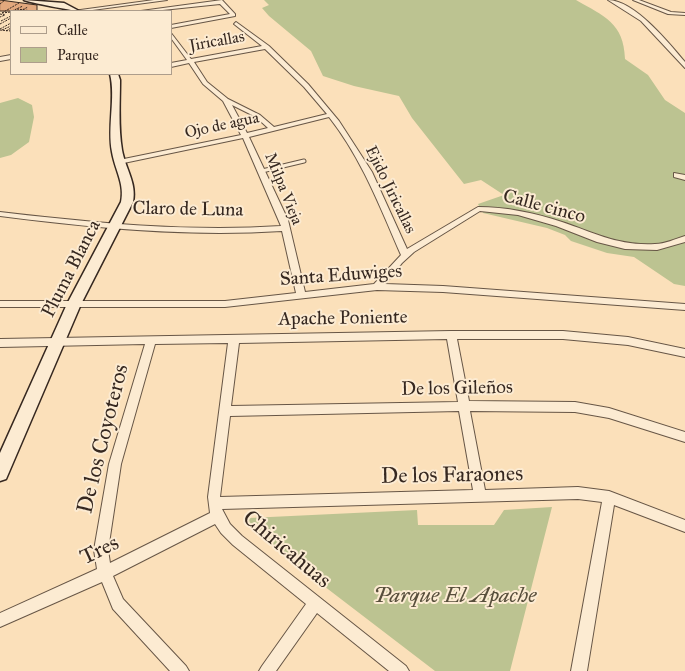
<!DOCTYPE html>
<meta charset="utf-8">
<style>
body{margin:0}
#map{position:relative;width:685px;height:671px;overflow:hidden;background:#fbe0ba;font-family:"IM FELL Great Primer",serif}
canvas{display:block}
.legend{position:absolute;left:10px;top:10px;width:162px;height:65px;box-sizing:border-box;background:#fcebd2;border:1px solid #ad9d8b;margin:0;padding:6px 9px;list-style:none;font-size:15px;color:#362820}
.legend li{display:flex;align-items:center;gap:10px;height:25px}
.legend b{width:25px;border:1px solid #ad9d8b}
</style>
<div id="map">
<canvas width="685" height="671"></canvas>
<ul class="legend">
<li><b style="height:6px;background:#fcebd2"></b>Calle</li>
<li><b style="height:14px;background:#bcc391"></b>Parque</li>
</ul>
</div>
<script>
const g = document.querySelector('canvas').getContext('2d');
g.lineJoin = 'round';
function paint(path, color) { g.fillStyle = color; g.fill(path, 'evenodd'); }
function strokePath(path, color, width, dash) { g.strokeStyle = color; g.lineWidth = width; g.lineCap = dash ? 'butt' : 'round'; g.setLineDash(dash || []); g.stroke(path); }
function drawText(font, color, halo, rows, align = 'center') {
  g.font = font + ' "IM FELL Great Primer",serif'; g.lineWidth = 4; g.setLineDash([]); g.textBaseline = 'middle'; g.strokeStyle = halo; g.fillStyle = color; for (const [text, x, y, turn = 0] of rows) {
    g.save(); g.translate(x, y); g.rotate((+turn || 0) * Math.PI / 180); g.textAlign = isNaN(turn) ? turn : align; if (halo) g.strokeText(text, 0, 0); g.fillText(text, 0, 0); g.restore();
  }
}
const green = new Path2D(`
 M264,0H576C604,16 624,23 625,59L648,75L665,100L685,113V286L674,284L634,257L607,253L571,241L565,235L547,228L483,213L478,204L504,195L481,180L464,184L412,118L399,96L354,86L323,76L311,51L269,16L262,8L269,5Z
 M18,98L32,105L34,117L29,142L11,155L0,158V103Z
 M552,507L510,671H435L286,557L247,523L249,518L417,510L418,525H494L504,510Z`);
const building = new Path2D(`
 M0,0L37,5V11H0Z`);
const path = new Path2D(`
 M0,4L5,0
 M17,9L32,11
 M12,11L23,6
 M20,11L28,7
 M2,13L19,3
 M2,13L11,12
 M0,14L5,15L0,17
 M1,21L11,16
 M0,24L11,18
 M0,29L11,23
 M0,30L11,31
 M2,30L11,26
 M6,31L11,28`);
const lane = new Path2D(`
 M262,171L304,161`);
const street = new Path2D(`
 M154,0H167L85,11H73Z
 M222,0L235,14V16L171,28V25L230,14L220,4L153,11H141Z
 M608,0C634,0 669,43 685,62V68L641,21Z
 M633,0H639L671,12L685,13V15L668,14Z
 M236,22L269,46L308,84L339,121L372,172L407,249L478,207C506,207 535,213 562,222C595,233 618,246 655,244C665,244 675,239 685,236V242L657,250L625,249L597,242L556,226L518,215L480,211L414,252L402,263L385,284L443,286L685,304V310L443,292L377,290L225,307H0V301H225L296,293L282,231C187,237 94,228 0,216V212C94,223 187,232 281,226L243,138L119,164L115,162L119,160L241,135L223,101L203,84L189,63L171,67V63L187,60L171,38V33L191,59L262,46L234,24ZM265,49L304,87L327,114L274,127L260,115L228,99L207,82L194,62ZM232,105L256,117L268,128L247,133ZM329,117C362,159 380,207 401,255L374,284L305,292L288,220L249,137Z
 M11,55V59L0,61V57Z
 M674,173L685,175V180L674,177Z
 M451,331H563L628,337L685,349V357L628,345L563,339H457L469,401L575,402L609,408L685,432V442L609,418L575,412L470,411L485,490L578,487L609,491L685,520V532L614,505L587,671H571L602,502L578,499L222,509L230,524L242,536L406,666L409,671H389L317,613L276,671H259L262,666L306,604L233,545L221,533L215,524L113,576L123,599L186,666L189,671H170L113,609L102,582L0,627V613L97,569L94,550L109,464L145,344L0,347V339ZM447,339L458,402L231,406L239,343ZM228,343L208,497L210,513L110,563L108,550L121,464L155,344ZM459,411L473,490L220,497L230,416Z`);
const secondary = new Path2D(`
 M24,0L64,3L79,11C74,11 27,2 24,0Z
 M110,74H118L120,80C120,103 118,127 122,150C125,168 137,183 133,202L81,304L6,479L0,481V453L67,304L121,202C125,184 115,170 112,152C107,127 116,97 110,74Z`);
const farStreetnames = [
 ["Jiricallas",217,42,-10],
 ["Ojo de agua",222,126,-12],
 ["Milpa Vieja",283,189,68],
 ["Ejido Jiricallas",390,190,64]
];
const streetNames = [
 ["Calle cinco",544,207,15],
 ["Claro de Luna",188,210,1],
 ["Pluma Blanca",72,269,-63],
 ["Santa Eduwiges",341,276,-4],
 ["Apache Poniente",343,319,-1],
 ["De los Gileños",457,389,-1]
];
const nearStreetnames = [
 ["De los Coyoteros",104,439,-76],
 ["De los Faraones",452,476,-1],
 ["Chiricahuas",286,550,40],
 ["Tres",100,551,-26]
];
const nearParknames = [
 ["Parque El Apache",455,597]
];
paint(green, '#bcc391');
paint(building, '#e2a87d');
strokePath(building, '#362820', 1);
strokePath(lane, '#675646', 5);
strokePath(street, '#675646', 2);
strokePath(secondary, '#362820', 3);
strokePath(path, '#362820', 1, [2, 1]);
strokePath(lane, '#fcebd2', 3);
paint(street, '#fcebd2');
paint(secondary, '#fcebd2');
drawText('16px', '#362820', '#fcebd2', farStreetnames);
drawText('19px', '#362820', '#fcebd2', streetNames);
drawText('22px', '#362820', '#fcebd2', nearStreetnames);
drawText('italic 22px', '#584f3c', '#fcebd2', nearParknames);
</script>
